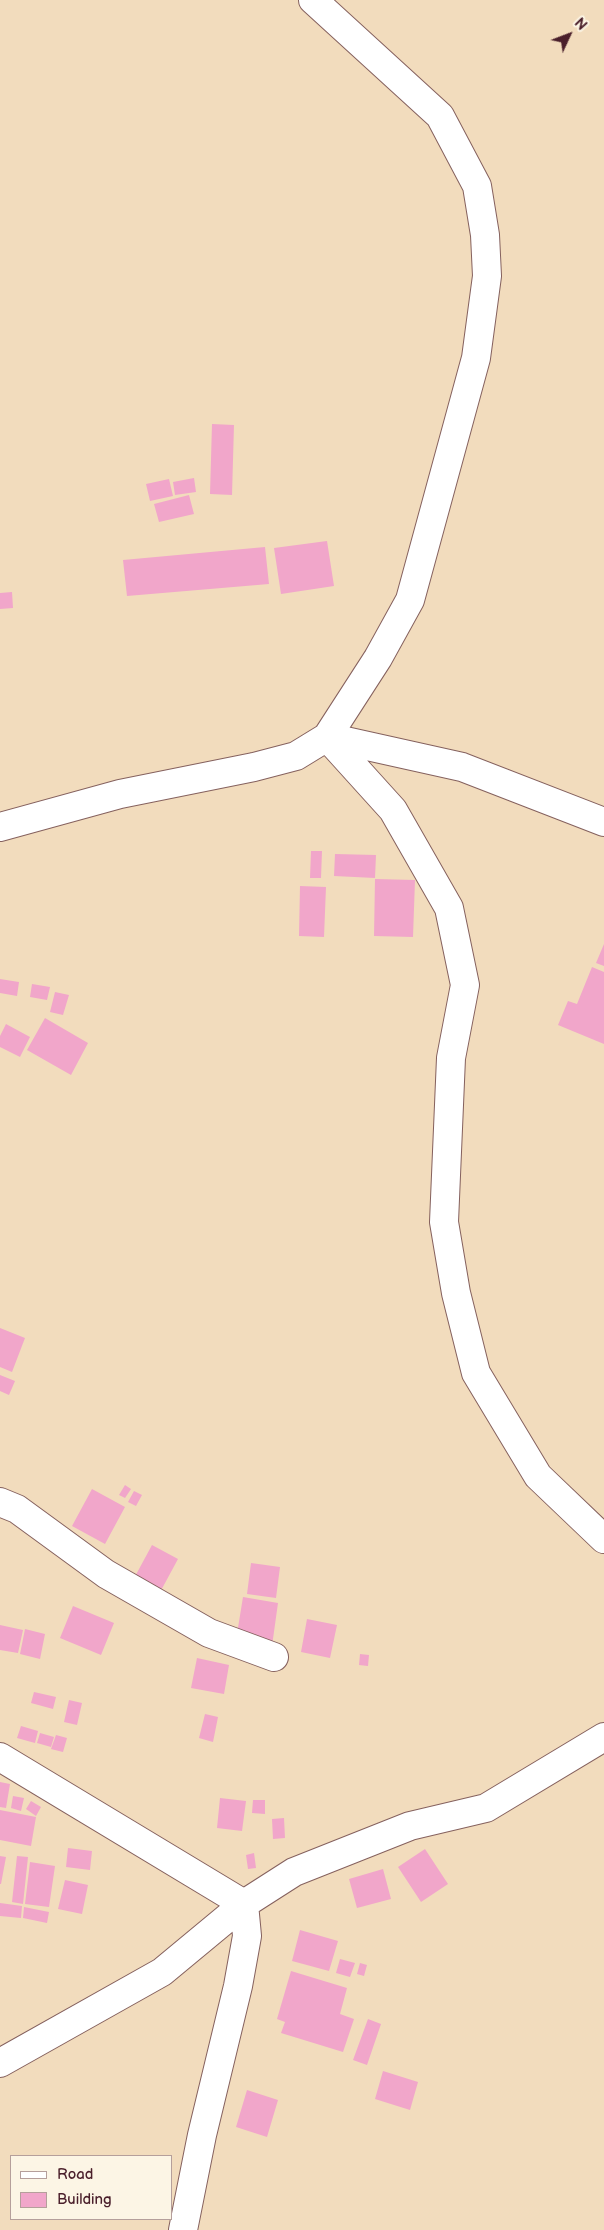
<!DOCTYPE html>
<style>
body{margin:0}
#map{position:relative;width:604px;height:2230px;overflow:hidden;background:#f2dcbd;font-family:"Balsamiq Sans",sans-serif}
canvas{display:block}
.legend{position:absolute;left:10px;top:2155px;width:162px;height:65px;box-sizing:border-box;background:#fcf5e5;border:1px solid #b59f9b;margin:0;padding:6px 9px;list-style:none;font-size:15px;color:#4a1f2b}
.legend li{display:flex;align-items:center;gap:10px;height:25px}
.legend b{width:25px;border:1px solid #b59f9b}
.north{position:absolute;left:544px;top:10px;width:50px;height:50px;-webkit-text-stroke:4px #fcf5e5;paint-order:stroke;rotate:47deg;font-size:14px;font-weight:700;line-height:20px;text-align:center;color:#4a1f2b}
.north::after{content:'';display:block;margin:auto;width:18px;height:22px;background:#4a1f2b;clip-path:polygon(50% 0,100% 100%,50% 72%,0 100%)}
</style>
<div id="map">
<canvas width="604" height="2230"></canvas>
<ul class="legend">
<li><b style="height:6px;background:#fff"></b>Road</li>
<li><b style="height:14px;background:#f1a6ca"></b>Building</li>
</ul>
<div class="north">N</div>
</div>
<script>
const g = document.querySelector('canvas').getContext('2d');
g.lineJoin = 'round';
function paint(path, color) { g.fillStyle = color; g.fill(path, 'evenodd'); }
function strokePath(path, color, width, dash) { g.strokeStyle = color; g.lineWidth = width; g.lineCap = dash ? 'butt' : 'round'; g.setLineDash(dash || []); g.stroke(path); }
const building = new Path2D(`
 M212,424L234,425L232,495L210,494Z
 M194,478L196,492L175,495L173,482Z
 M169,479L173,496L150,501L146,484Z
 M189,495L194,514L159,522L154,504Z
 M327,541L334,586L281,594L274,548Z
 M265,547L269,584L127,596L123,560Z
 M12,592L13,608L0,609V593Z
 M311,851H322L321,878H310Z
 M335,854L376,855L375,878L334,876Z
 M375,879L415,880L413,937L374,936Z
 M300,886L326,887L324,937L299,936Z
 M604,944V966L596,963Z
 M592,967L604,972V1044L558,1025L568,1001L577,1004Z
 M0,979L19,982L17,996L0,993Z
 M32,984L50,987L47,1000L30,997Z
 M55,992L69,995L63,1015L50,1012Z
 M45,1018L88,1043L71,1075L27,1050Z
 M6,1024L30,1037L20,1057L0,1047V1036Z
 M0,1328L25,1338L12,1372L0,1367Z
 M0,1375L15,1381L9,1395L0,1391Z
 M125,1485L131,1489L125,1498L119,1495Z
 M92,1489L125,1507L105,1544L72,1526Z
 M134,1491L142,1495L136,1506L128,1502Z
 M152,1545L178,1559L158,1596L132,1582Z
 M251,1563L280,1567L276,1598L247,1594Z
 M243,1597L278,1603L272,1646L236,1640Z
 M73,1606L114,1623L101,1655L60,1638Z
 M307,1619L337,1625L330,1658L301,1652Z
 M0,1625L23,1630L18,1653L0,1650Z
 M25,1629L45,1634L40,1659L20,1654Z
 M360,1654L369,1655L368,1666L359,1665Z
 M197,1658L229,1665L224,1694L191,1688Z
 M34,1692L56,1697L53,1709L31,1703Z
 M69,1700L82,1703L77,1725L64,1722Z
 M205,1714L218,1717L213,1742L199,1738Z
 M21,1726L38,1731L35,1743L17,1738Z
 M40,1733L54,1737L51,1747L37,1743Z
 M56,1735L67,1738L63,1752L51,1749Z
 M0,1782L10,1784L6,1808L0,1807Z
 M13,1796L24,1798L21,1811L11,1808Z
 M220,1798L246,1801L242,1831L217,1828Z
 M253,1800H265V1814L252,1813Z
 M31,1801L41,1807L36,1816L26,1809Z
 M0,1810L36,1817L31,1846L0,1840Z
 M284,1818L285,1838L273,1839L272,1819Z
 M68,1848L92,1851L90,1870L66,1867Z
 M425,1849L448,1884L421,1902L398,1867Z
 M254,1853L256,1868L248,1869L246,1855Z
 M0,1856L6,1857L1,1884H0Z
 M17,1856L28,1857L23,1904L12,1902Z
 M30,1862L55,1866L49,1907L25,1904Z
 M383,1869L391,1899L357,1908L349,1879Z
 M65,1880L88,1885L82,1914L58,1909Z
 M0,1903L22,1906L21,1918L0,1916Z
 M24,1907L49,1912L47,1923L23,1918Z
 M300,1930L338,1941L329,1971L292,1961Z
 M340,1959L355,1963L350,1977L336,1973Z
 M360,1963L367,1965L364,1976L357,1974Z
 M291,1971L347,1988L340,2014L354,2019L343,2052L281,2033L285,2022L277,2019Z
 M368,2019L381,2024L367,2065L353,2060Z
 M383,2071L418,2082L410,2110L375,2099Z
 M247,2090L278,2100L267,2137L236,2127Z`);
const minor = new Path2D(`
 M327,737L393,810L449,908L465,985L451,1058L444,1222L456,1293L476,1373L538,1476L604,1539
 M327,737L462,767L604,822
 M0,827L120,794L254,767L296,756L327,737L378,658L410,600L476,358L487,276L485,235L477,186L440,116L313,0
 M0,1502L17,1509L106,1574L209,1633L274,1657
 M0,1757L244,1904L247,1936L238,1986L202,2135L183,2230
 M0,2063L162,1972L244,1904L294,1872L410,1826L486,1808L604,1737`);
paint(building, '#f1a6ca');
strokePath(minor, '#85615e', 30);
strokePath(minor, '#fff', 28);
</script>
